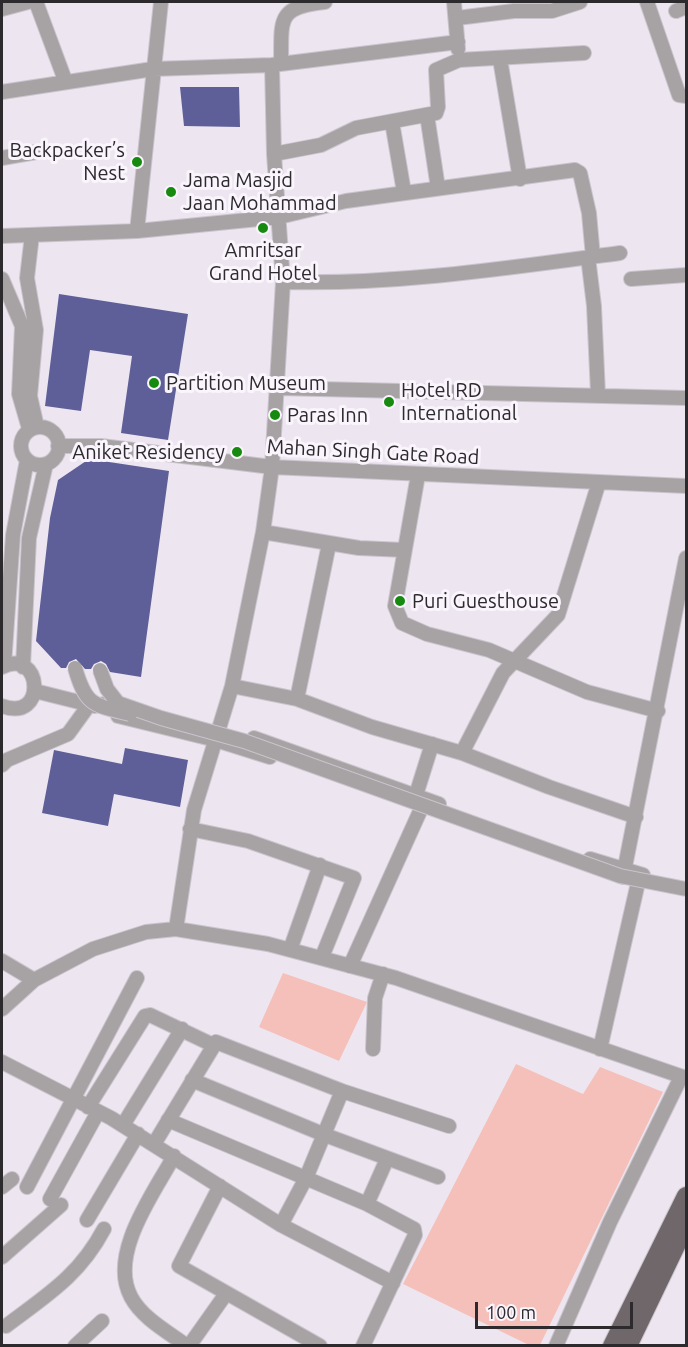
<!DOCTYPE html>
<meta charset="utf-8">
<style>
body{margin:0}
#map{position:relative;width:688px;height:1347px;overflow:hidden;background:#ede6f0;font-family:Ubuntu,sans-serif}
canvas{display:block}
.frame{position:absolute;inset:0;border:3px solid #2d2a2e;pointer-events:none}
.scale{position:absolute;left:475px;top:1302px;width:158px;height:27px;box-sizing:border-box;border:3px solid #2d2a2e;border-top:0;padding-left:8px;font-size:18px;line-height:21px;white-space:nowrap;color:#2d2a2e;-webkit-text-stroke:4px #faf4fd;paint-order:stroke}
</style>
<div id="map">
<canvas width="688" height="1347"></canvas>
<div class="frame"></div>
<div class="scale">100 m</div>
</div>
<script>
const g = document.querySelector('canvas').getContext('2d');
g.lineJoin = 'round';
function paint(path, color) { g.fillStyle = color; g.fill(path, 'evenodd'); }
function strokePath(path, color, width, dash) { g.strokeStyle = color; g.lineWidth = width; g.lineCap = dash ? 'butt' : 'round'; g.setLineDash(dash || []); g.stroke(path); }
function drawText(font, color, halo, rows, align = 'center') {
  g.font = font + ' Ubuntu,sans-serif'; g.lineWidth = 6; g.setLineDash([]); g.textBaseline = 'middle'; g.strokeStyle = halo; g.fillStyle = color; for (const [text, x, y, turn = 0] of rows) {
    g.save(); g.translate(x, y); g.rotate((+turn || 0) * Math.PI / 180); g.textAlign = isNaN(turn) ? turn : align; if (halo) g.strokeText(text, 0, 0); g.fillText(text, 0, 0); g.restore();
  }
}
const green = new Path2D(`
 M283,973L367,1002L339,1061L259,1027Z
 M516,1064L583,1094L600,1067L663,1092L540,1345H529L403,1284Z`);
const building = new Path2D(`
 M180,87H239L240,127L184,126Z
 M59,294L188,314L168,440L121,433L132,356L90,350L81,411L45,406Z
 M89,459L169,471L141,677L110,672L106,664L101,661L94,664L91,669H85L76,659L69,662L66,668H61L36,641L50,518L58,480Z
 M125,748L188,760L180,807L114,794L108,826L42,813L54,750L122,764Z`);
const minor = new Path2D(`
 M36,2L65,80
 M454,2L458,49
 M647,2L679,95L686,96
 M2,9L28,2
 M676,11L686,7
 M457,18L514,11H552L580,2
 M500,59L520,179
 M281,64C282,21 275,7 325,2
 M2,92L153,69L272,65L458,42
 M427,115L438,188
 M392,122L404,192
 M274,154L321,145L356,128L436,113L438,107L436,70L459,60L584,53
 M2,158L42,151
 M137,231L161,2
 M32,235L27,278L36,330L30,396L37,427
 M2,236L137,231L279,217L346,201L575,170L580,173L589,213L593,257
 M588,257L594,306L598,394
 M2,279L22,326L19,394L28,425
 M631,279L686,275
 M283,282C395,285 509,268 620,253
 M279,388L686,398
 M21 446a19 19 0 1 1 38 0a19 19 0 1 1-38 0Z
 M58,446H101L272,467L686,486
 M418,475L395,606L402,623L427,634L489,650L587,692L658,711
 M263,532L359,548L404,550
 M4,665L13,535L27,460
 M2,667C42,647 48,723 2,706
 M23,667L29,538L46,464
 M232,686L297,699L372,727L462,753L549,787L636,817
 M35,691L95,706L104,704
 M297,699L329,544
 M118,716L216,740L270,757
 M254,738L439,804
 M462,753L503,673L558,615L599,482
 M2,765L7,760L68,734L89,705
 M416,795L432,744
 M190,829L248,841L354,878L322,957
 M590,859L643,875
 M623,877L686,558
 M176,929L194,810L232,686L263,532L272,467L283,282L274,154L272,65
 M290,950L320,865
 M2,961L34,980
 M350,966L421,809
 M2,1009L34,980L93,949L146,932L176,929L268,944L396,978L686,1078
 M373,1049L375,998L383,974
 M600,1049L640,874
 M2,1062L111,1118L281,1225L393,1283
 M192,1080L325,1135L438,1177
 M342,1091L449,1126
 M88,1107L145,1016L150,1015L213,1045
 M168,1120L367,1204L414,1229L415,1235L363,1346
 M123,1125L182,1029
 M154,1144L216,1042L342,1091L306,1178L281,1225
 M174,1156C154,1193 108,1254 131,1297C142,1318 168,1332 187,1346
 M220,1186L179,1266L320,1346
 M2,1187L12,1179
 M27,1187L137,978
 M50,1199L98,1112
 M367,1204L387,1159
 M87,1220L138,1134
 M2,1257L61,1205
 M6,1326C47,1295 79,1276 104,1229
 M75,1346L102,1321
 M189,1346L223,1298
 M556,1346L610,1222L681,1077`);
const major = new Path2D(`
 M612,1346L686,1196
 M628,1346L686,1225`);
const minorBridge = new Path2D(`
 M75,668C86,706 93,705 130,714
 M100,670L107,689L118,703L161,718L244,741L620,876L686,889`);
const markers = [
 [137,162,6,"#168a0e"],
 [171,192,6,"#168a0e"],
 [263,228,6,"#168a0e"],
 [154,383,6,"#168a0e"],
 [389,402,6,"#168a0e"],
 [275,415,6,"#168a0e"],
 [237,452,6,"#168a0e"],
 [400,601,6,"#168a0e"]
];
const poiNames = [
 ["Backpacker’s",125,150,"right"],
 ["Nest",125,173,"right"],
 ["Jama Masjid",183,180],
 ["Jaan Mohammad",183,203],
 ["Amritsar",263,250,"center"],
 ["Grand Hotel",263,273,"center"],
 ["Partition Museum",166,383],
 ["Hotel RD",401,390],
 ["International",401,413],
 ["Paras Inn",287,415],
 ["Aniket Residency",225,452,"right"],
 ["Puri Guesthouse",412,601]
];
const streetNames = [
 ["Mahan Singh Gate Road",373,452,3]
];
paint(green, '#f5c0ba');
paint(building, '#5e5f99');
strokePath(minor, '#cac4cd', 16);
strokePath(major, '#cac4cd', 20);
strokePath(minor, '#a7a2a4', 14);
strokePath(major, '#70676b', 18);
strokePath(minorBridge, '#cac4cd', 16, []);
strokePath(minorBridge, '#a7a2a4', 14);
for (const [x, y, r, color] of markers) { const dot = new Path2D(); dot.arc(x, y, r, 0, 2 * Math.PI); g.fillStyle = color; g.fill(dot); strokePath(dot, '#faf4fd', 2); }
drawText('20px', '#2d2a2e', '#faf4fd', poiNames, 'left');
drawText('20px', '#2d2a2e', '#faf4fd', streetNames);
</script>
